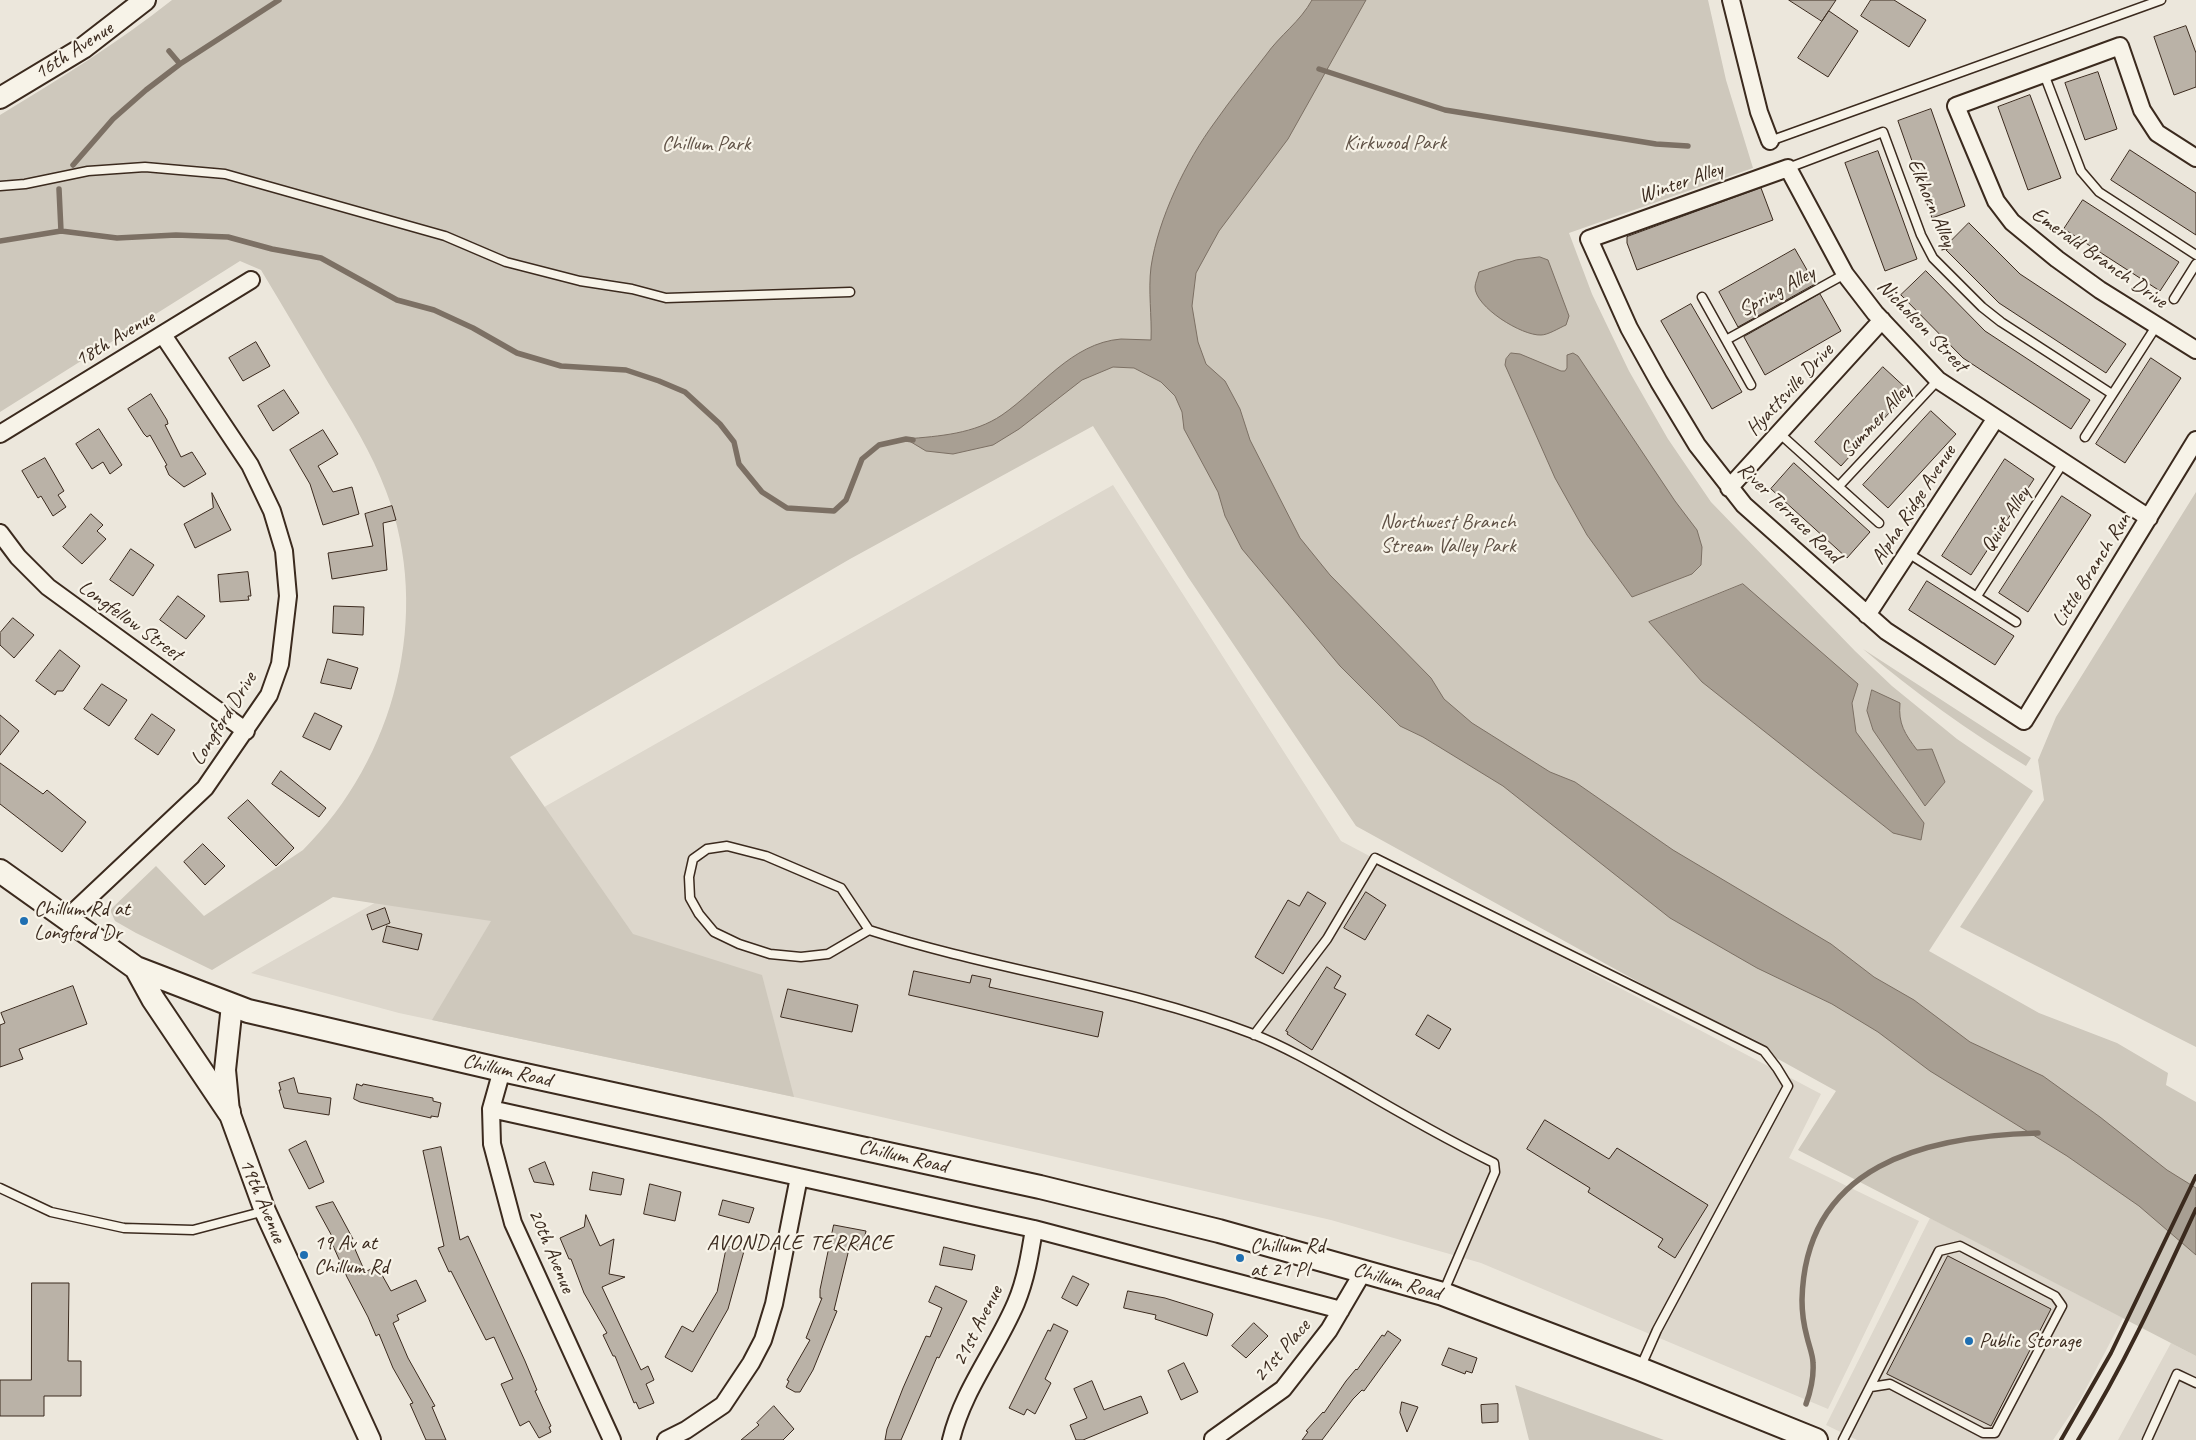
<!DOCTYPE html>
<style>
body{margin:0}
canvas{display:block;background:#ece7dc}
</style>
<canvas width="2196" height="1440"></canvas>
<script>
const g = document.querySelector('canvas').getContext('2d');
g.lineJoin = 'round';
function paint(path, color) { g.fillStyle = color; g.fill(path, 'evenodd'); }
function strokePath(path, color, width, dash) { g.strokeStyle = color; g.lineWidth = width; g.lineCap = dash ? 'butt' : 'round'; g.setLineDash(dash || []); g.stroke(path); }
function drawText(font, color, halo, rows, align = 'center') {
  g.font = font + ' Caveat,sans-serif'; g.lineWidth = 4.5; g.setLineDash([]); g.textBaseline = 'middle'; g.strokeStyle = halo; g.fillStyle = color; for (const [text, x, y, turn = 0] of rows) {
    g.save(); g.translate(x, y); g.rotate((+turn || 0) * Math.PI / 180); g.textAlign = isNaN(turn) ? turn : align; if (halo) g.strokeText(text, 0, 0); g.fillText(text, 0, 0); g.restore();
  }
}
const built = new Path2D(`
 M1113,485L1341,841L1821,1094L1789,1158L1919,1221L1828,1409L1481,1263L1331,1220L794,1097L399,1013L251,973Z
 M1930,1218L2123,1318L2080,1400L2053,1440H1857L1826,1425Z
 M2171,1343L2196,1356V1440H2118Z`);
const green = new Path2D(`
 M172,0H1708L1726,80L1753,168L1569,233L1592,294L1629,371L1668,439L1711,502L1855,651L1892,686L1957,739L2033,791L1929,951L2039,1013L2117,1043L2168,1073L2166,1085L2196,1102V1356L1798,1150L1836,1091L1356,826L1188,577L1093,426L850,559L510,757L633,934L762,975L794,1097L432,1020L491,921L333,897L212,970L136,933L115,921L110,910L156,866L204,916L303,850C395,759 433,614 386,491C372,453 350,418 329,384C306,346 284,308 261,270L240,261L0,412V115C59,79 118,43 172,0Z
 M2196,492V1047L1960,927L2044,800L2038,760L2056,717Z
 M1863,649L2031,758L2026,766C1968,731 1914,692 1863,649Z
 M1515,1385L1664,1440H1529Z`);
const water = new Path2D(`
 M1312,0H1366L1288,139L1219,231L1196,273L1192,306L1198,342L1206,364L1225,381L1240,409L1250,440L1300,538L1330,575L1431,678L1444,699L1472,723L1550,772L1575,782L1673,850L1831,944L1874,977L1914,1000L1970,1042L2043,1076L2100,1117L2167,1170L2196,1188V1255L2139,1206L2067,1156L1930,1071L1878,1032L1832,1004L1757,968L1670,918L1503,786L1423,737L1400,726L1340,666L1242,549L1225,516L1218,492L1184,429L1182,412L1175,396L1161,382L1134,368L1113,367L1082,380L1019,429L993,445L953,454L926,451L906,439C940,436 974,434 1002,415C1040,389 1071,343 1121,339C1131,339 1141,340 1151,340C1152,316 1148,291 1151,267C1158,219 1186,161 1215,122C1231,99 1249,77 1266,55C1280,35 1300,22 1312,0Z
 M1540,257L1548,260L1569,316L1566,325C1559,328 1548,335 1541,335C1522,336 1475,307 1475,287C1475,283 1478,277 1479,272L1516,260Z
 M1511,353L1520,354L1561,371H1565L1567,368V355L1573,353L1578,356L1675,501L1697,530L1702,547L1701,565L1692,574L1632,597L1587,535L1555,478L1505,365L1506,359Z
 M1743,584L1858,684L1852,703L1856,732L1924,823L1921,840L1893,833L1702,682L1649,622Z
 M1872,690L1900,703C1898,724 1905,734 1917,750L1932,749L1945,782L1925,806L1873,730L1867,711Z`);
const stream = new Path2D(`
 M169,51L180,64
 M1319,69L1445,110L1656,144L1688,146
 M73,165L113,119L146,90L180,64L279,0
 M59,189L61,231
 M0,241L61,231L117,238L176,235L228,237L272,249L321,258L397,300L434,310L473,328L517,353L561,366L626,370L659,381L685,392L720,424L734,442L739,464L762,492L787,508L834,511L846,500L862,459L879,445L906,439L913,440
 M1806,1404C1811,1390 1814,1378 1813,1363C1813,1355 1809,1346 1807,1337C1804,1326 1802,1311 1802,1300C1805,1164 1926,1136 2038,1133`);
const building = new Path2D(`
 M1789,0H1836L1822,21Z
 M1871,0H1894L1926,20L1909,47L1861,16Z
 M1829,11L1858,31L1828,77L1798,58Z
 M2186,26L2196,53V87L2174,95L2154,37Z
 M2098,72L2117,129L2085,140L2065,83Z
 M2030,95L2061,178L2028,190L1998,107Z
 M1931,109L1965,206L1932,218L1898,121Z
 M2130,150L2196,193V235L2111,180Z
 M1878,151L1917,259L1885,271L1845,163Z
 M1761,188L1773,220L1637,270L1627,243V237Z
 M2083,200L2179,262L2160,291L2064,229Z
 M1969,223L2020,274L2126,344L2106,373L1999,303L1946,250L1949,248L1942,250Z
 M1795,249L1815,284L1738,327L1719,292Z
 M1926,271L1985,331L2090,400L2071,429L1963,358L1901,295Z
 M1820,294L1841,331L1765,375L1744,337Z
 M1691,304L1742,392L1712,409L1661,321Z
 M256,342L270,366L243,381L229,358Z
 M2151,358L2181,378L2125,463L2096,444Z
 M1883,367L1909,391L1841,466L1815,442Z
 M284,390L299,413L273,431L258,406Z
 M151,394L167,420L168,424L165,425L181,457L192,452L206,474L184,487L169,475L165,466L167,465L150,435L147,437L144,434L128,409Z
 M1931,411L1956,434L1888,508L1863,485Z
 M99,429L122,465L110,474L103,462L92,469L76,444Z
 M323,430L338,454L318,466L333,492L352,487L359,514L323,525L310,484L290,450Z
 M45,458L64,491L58,495L66,507L53,516L41,496L38,498L22,471Z
 M2005,459L2034,479L1971,575L1942,556Z
 M1794,463L1870,532L1847,558L1771,489Z
 M212,493L231,530L195,548L184,524L213,508Z
 M2062,496L2091,515L2028,612L1999,593Z
 M392,506L396,520L383,523L387,570L332,579L328,553L373,546L365,514Z
 M91,514L103,525L97,531L106,539L82,564L63,547Z
 M131,549L154,565L133,596L110,580Z
 M248,572L251,596H248L249,600L220,602L218,575Z
 M1927,581L2014,636L1995,665L1909,610Z
 M178,596L205,616L186,639L160,620Z
 M334,606L364,607L363,635L333,633Z
 M13,618L34,635L14,658L0,645V633Z
 M60,650L80,666L63,691H57L55,695L36,681Z
 M328,659L358,668L351,689L321,683Z
 M102,684L127,700L109,726L84,709Z
 M315,713L342,726L330,750L303,737Z
 M152,714L175,730L158,755L135,739Z
 M0,715L19,731L0,755Z
 M0,763L43,794L47,790L86,822L62,852L0,804Z
 M281,771L326,808L319,817L272,784Z
 M248,800L294,848L276,866L228,818Z
 M203,844L225,866L205,885L184,862Z
 M1308,892L1326,903L1283,974L1255,957L1288,900L1299,906Z
 M1366,892L1386,905L1365,940L1344,928Z
 M385,908L390,923L372,930L367,915Z
 M387,926L422,934L418,950L383,942Z
 M1327,967L1341,976L1334,988L1346,994L1312,1050L1287,1034L1288,1032L1286,1031Z
 M914,971L970,983L972,975L991,979L989,987L1103,1012L1098,1037L909,995Z
 M73,986L87,1024L19,1049L23,1059L0,1067V1025L5,1023L1,1013Z
 M788,989L858,1005L852,1032L781,1017Z
 M1428,1015L1451,1029L1439,1049L1416,1035Z
 M294,1078L298,1093L331,1098L329,1115L284,1108L279,1090H281L279,1083Z
 M357,1084L362,1086L363,1084L433,1098V1101L441,1103L438,1117L431,1116V1118L360,1102L354,1099Z
 M1545,1120L1609,1159L1617,1148L1708,1205L1675,1258L1658,1247L1663,1239L1588,1192L1590,1188L1527,1149Z
 M306,1141L324,1182L309,1189L289,1150Z
 M441,1147L460,1240L468,1236L525,1361L537,1390L535,1391L551,1426L549,1427L551,1432L539,1438L529,1421L520,1426L501,1384L513,1379L494,1337L486,1340L451,1271L449,1272L438,1248L444,1246L423,1151Z
 M545,1162L554,1185L534,1182L529,1169Z
 M593,1172L624,1179L621,1195L590,1190Z
 M650,1184L681,1192L675,1221L644,1214Z
 M723,1200L754,1208L749,1223L719,1215Z
 M333,1202L353,1239L351,1240L365,1272L377,1266L391,1291L416,1280L426,1301L397,1315L399,1320L393,1323L408,1358L435,1406L432,1407L446,1440H426L410,1404L413,1403L393,1368L379,1334L376,1336L368,1317L347,1277L330,1239L333,1238L316,1207Z
 M586,1215L600,1246L614,1239L609,1274L625,1277L602,1287L641,1370L648,1366L654,1380L646,1384L654,1403L639,1409L636,1402L634,1403L615,1356H613L603,1335L607,1333L584,1293L571,1259H569L560,1238L584,1227Z
 M834,1225L866,1231L862,1248L850,1245L834,1310L837,1311L813,1370L800,1392H795L786,1387L789,1381L787,1380L810,1340L806,1338L822,1298H820V1290Z
 M727,1246L744,1251L728,1309L692,1372L665,1357L682,1326L693,1332L717,1292Z
 M944,1247L975,1255L972,1270L940,1265Z
 M1948,1256L2051,1309L1991,1426L1887,1374Z
 M1073,1276L1089,1284L1077,1306L1062,1298Z
 M32,1283H69L68,1361H81V1396H44V1416H0V1380H31Z
 M936,1286L967,1301L939,1358L937,1357L901,1440H885L887,1429L903,1388L926,1336L930,1337L942,1308L929,1302Z
 M1128,1291L1165,1298L1210,1312L1213,1314L1207,1336L1155,1319L1156,1315L1124,1308Z
 M1254,1323L1268,1336L1246,1358L1232,1346Z
 M1054,1324L1068,1331L1045,1379L1051,1383L1035,1414L1027,1409L1024,1415L1009,1408L1048,1330L1050,1331Z
 M1388,1331L1401,1340L1364,1391L1362,1390L1353,1399L1322,1440H1302L1308,1432L1306,1431L1323,1412L1324,1413L1346,1381L1356,1369L1357,1370L1382,1335L1384,1336Z
 M1449,1348L1477,1358L1472,1373L1466,1371L1465,1374L1442,1365Z
 M1184,1363L1198,1392L1181,1400L1168,1371Z
 M1092,1381L1104,1410L1141,1396L1148,1413L1083,1440H1076L1070,1425L1087,1418L1074,1389Z
 M1402,1402L1418,1407L1407,1432L1400,1413Z
 M1498,1404V1422L1482,1423L1481,1405Z
 M774,1406L794,1429L783,1440H741L759,1425L757,1423Z`);
const service = new Path2D(`
 M2044,74L2081,171L2099,192L2196,255
 M1770,141L2161,0
 M1788,168L1883,132L1921,235L1933,258L1982,307L2001,322L2112,394
 M0,186L25,184L88,171L145,167L225,174L445,236L506,262L580,281L632,289L666,298L850,292
 M1702,297L1751,385
 M2174,299L2196,264
 M1726,340L1845,274
 M1779,433L1879,523
 M2085,437L2157,325
 M1839,486L1938,380
 M1908,553L2016,622
 M1977,596L2063,463
 M869,930L841,888L766,856L727,846L707,849L693,859L689,877L690,898L699,914L714,932L739,944L770,954L801,957L828,954L869,930C996,971 1129,986 1253,1034C1288,1048 1322,1068 1354,1086C1400,1113 1446,1139 1494,1163L1495,1172L1443,1293
 M1254,1035L1327,939L1375,858L1764,1051L1777,1068L1788,1086L1657,1330L1641,1366
 M0,1188L51,1212L124,1228L193,1230L265,1211
 M1843,1440L1939,1251L1960,1246L2055,1296L2062,1306L1995,1433H1983L1890,1384L1871,1387
 M2147,1440L2177,1374L2196,1383`);
const minor = new Path2D(`
 M1731,0L1759,112L1770,141
 M2196,158L2157,133L2142,110L2120,46L1956,106L1996,201L2012,222L2057,259L2100,290L2196,350
 M0,434L251,280
 M1729,488L1882,320
 M2149,518L1938,380L1875,313L1845,274L1788,168L1589,239L1629,328L1659,382L1697,445L1744,505L1886,631L2024,721L2196,440
 M0,533L18,557L48,587L246,731
 M1867,615L1996,418
 M66,919L205,788L269,695L280,664L288,596L284,551L272,511L250,465L163,335
 M502,1070L491,1109L492,1144L513,1223L612,1440
 M491,1109L1034,1229L1341,1310
 M1213,1439L1283,1389L1329,1330L1363,1272
 M666,1440L686,1430L723,1405L751,1363L763,1340L774,1304L799,1177
 M951,1440C963,1390 996,1350 1016,1303C1026,1279 1030,1254 1034,1229`);
const tertiary = new Path2D(`
 M0,98L83,48L145,0
 M232,1005L225,1070L229,1112L265,1211L370,1440`);
const secondary = new Path2D(`
 M0,871L136,968L248,1011L502,1070L1040,1187L1219,1231L1443,1294L1640,1369L1816,1440
 M136,968L153,999L229,1112`);
const rail = new Path2D(`
 M2061,1440L2111,1353L2196,1176
 M2078,1440C2124,1366 2160,1287 2196,1209`);
const markers = [
 [24,921,5,"#1f6fb2"],
 [304,1255,5,"#1f6fb2"],
 [1240,1258,5,"#1f6fb2"],
 [1969,1341,5,"#1f6fb2"]
];
const streetNames = [
 ["16th Avenue",74,51,-33],
 ["Winter Alley",1681,183,-19],
 ["Elkhorn Alley",1931,203,67],
 ["Emerald Branch Drive",2099,258,35],
 ["Spring Alley",1777,292,-29],
 ["Nicholson Street",1922,326,46],
 ["18th Avenue",115,339,-31],
 ["Hyattsville Drive",1790,390,-47],
 ["Summer Alley",1876,421,-47],
 ["Alpha Ridge Avenue",1914,505,-57],
 ["River Terrace Road",1789,513,44],
 ["Quiet Alley",2006,520,-57],
 ["Little Branch Run",2092,570,-58],
 ["Longfellow Street",130,621,36],
 ["Longford Drive",224,719,-58],
 ["Chillum Road",507,1071,13],
 ["Chillum Road",903,1157,13],
 ["19th Avenue",262,1201,67],
 ["20th Avenue",551,1251,67],
 ["Chillum Road",1397,1282,16],
 ["21st Avenue",978,1326,-63],
 ["21st Place",1282,1351,-49]
];
const parkNames = [
 ["Kirkwood Park",1395,143],
 ["Chillum Park",706,144],
 ["Northwest Branch",1448,522],
 ["Stream Valley Park",1448,546]
];
const poiNames = [
 ["Chillum Rd at",34,909],
 ["Longford Dr",34,933],
 ["19 Av at",314,1243],
 ["Chillum Rd",314,1267],
 ["Chillum Rd",1250,1246],
 ["at 21 Pl",1250,1270],
 ["Public Storage",1979,1341]
];
const neighbourhoodNames = [
 ["AVONDALE TERRACE",800,1243]
];
paint(built, '#ddd7cc');
paint(green, '#cec8bc');
paint(water, '#a89f93');
strokePath(water, '#7c7064', 1);
strokePath(stream, '#7c7064', 5.5);
paint(building, '#bab2a7');
strokePath(building, '#3b2a1e', 1);
strokePath(service, '#3b2a1e', 11);
strokePath(minor, '#3b2a1e', 20);
strokePath(tertiary, '#3b2a1e', 24);
strokePath(secondary, '#3b2a1e', 26);
strokePath(service, '#f7f3e8', 8);
strokePath(minor, '#f7f3e8', 16);
strokePath(tertiary, '#f7f3e8', 20);
strokePath(secondary, '#f7f3e8', 22);
strokePath(rail, '#3b2a1e', 4);
for (const [x, y, r, color] of markers) { const dot = new Path2D(); dot.arc(x, y, r, 0, 2 * Math.PI); g.fillStyle = color; g.fill(dot); strokePath(dot, '#f7f3e8', 2); }
drawText('21px', '#3b2a1e', '#f7f3e8', streetNames);
drawText('21px', '#605246', '#f7f3e8', parkNames);
drawText('21px', '#3b2a1e', '#f7f3e8', poiNames, 'left');
g.letterSpacing = '1px';
drawText('22px', '#3b2a1e', '#f7f3e8', neighbourhoodNames);
g.letterSpacing = '0px';
</script>
